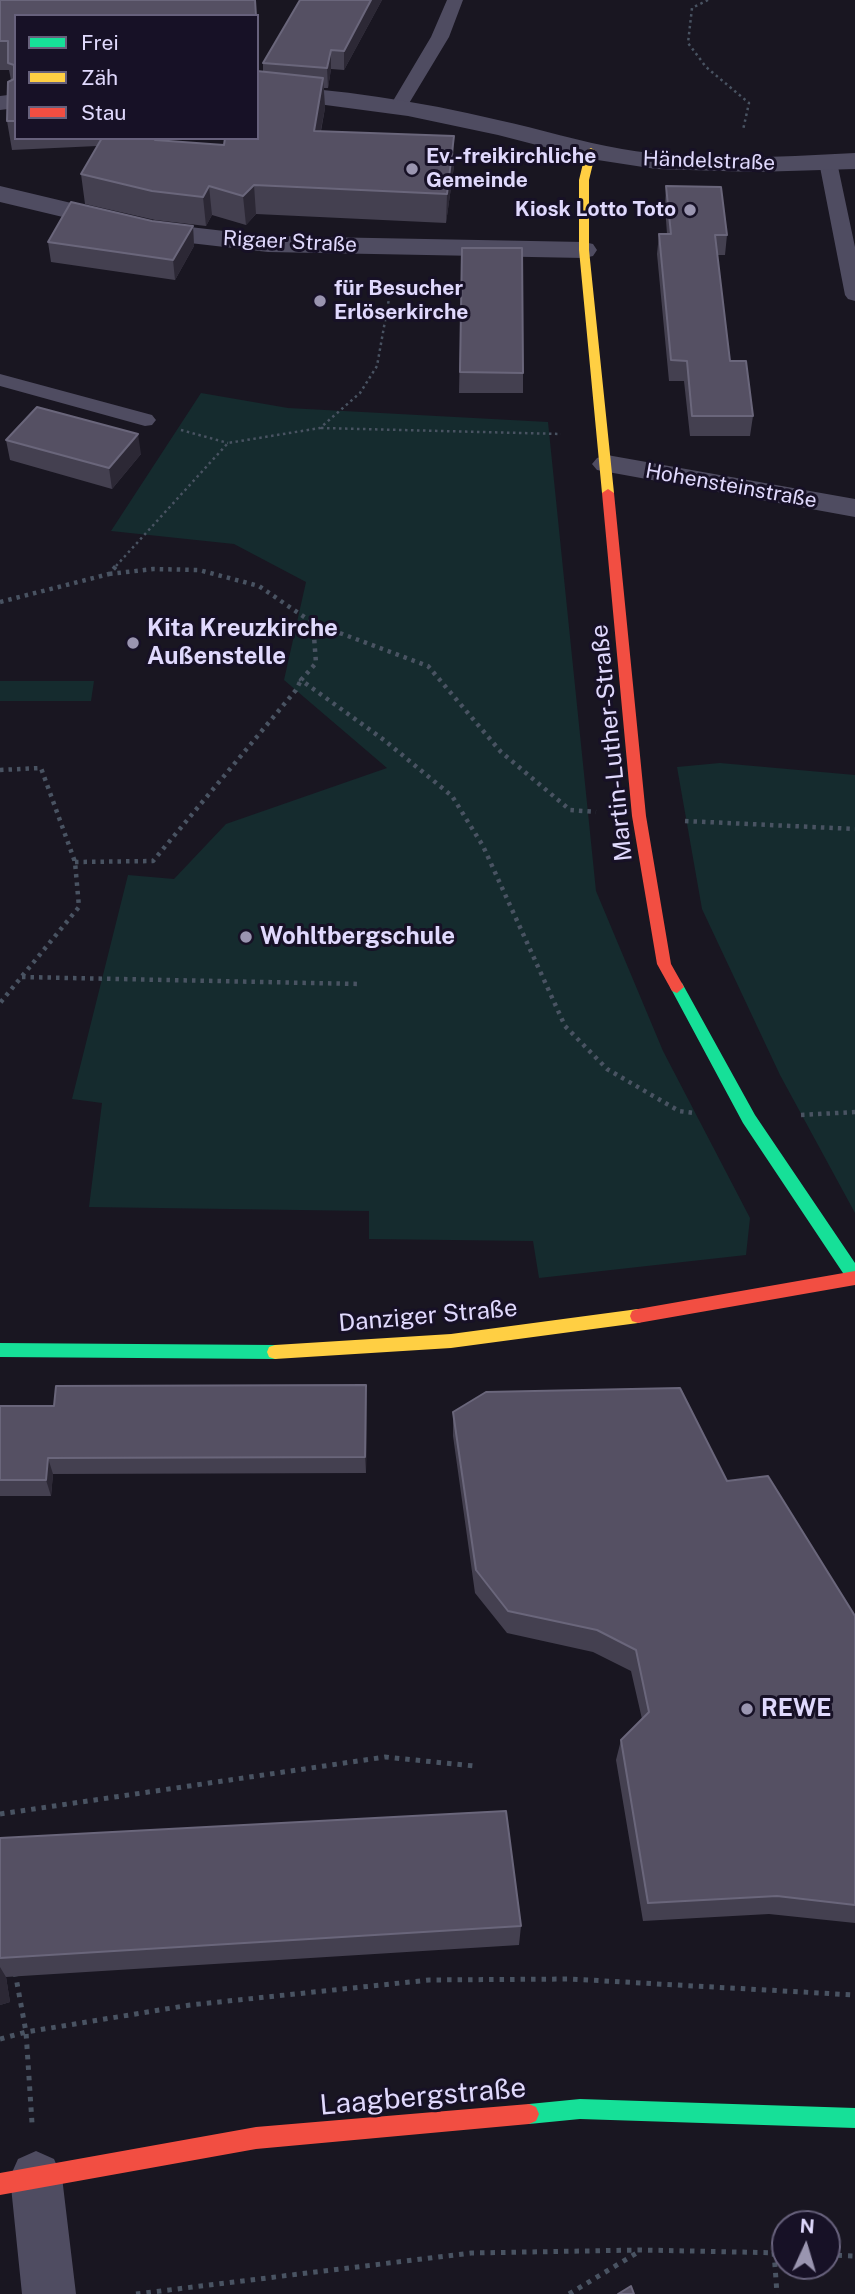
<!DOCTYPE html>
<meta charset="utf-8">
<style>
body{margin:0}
#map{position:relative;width:855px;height:2294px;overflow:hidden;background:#191621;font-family:"Public Sans",sans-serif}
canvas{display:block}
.legend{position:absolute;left:14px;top:14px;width:245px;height:126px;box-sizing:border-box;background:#171126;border:2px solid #67617c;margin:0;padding:9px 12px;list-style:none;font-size:21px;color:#e0d9fd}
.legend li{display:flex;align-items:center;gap:14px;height:35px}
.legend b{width:35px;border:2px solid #67617c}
.north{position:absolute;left:771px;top:2210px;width:70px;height:70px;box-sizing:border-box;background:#171126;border:2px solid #67617c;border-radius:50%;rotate:4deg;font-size:19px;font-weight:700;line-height:28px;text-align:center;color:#e0d9fd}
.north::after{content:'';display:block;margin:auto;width:24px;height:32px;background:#9a95b0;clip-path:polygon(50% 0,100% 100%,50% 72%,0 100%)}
</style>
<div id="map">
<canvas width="855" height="2294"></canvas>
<ul class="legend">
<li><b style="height:9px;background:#16e098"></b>Frei</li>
<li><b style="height:9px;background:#ffcf43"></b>Zäh</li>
<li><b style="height:9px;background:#f24e42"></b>Stau</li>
</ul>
<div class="north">N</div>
</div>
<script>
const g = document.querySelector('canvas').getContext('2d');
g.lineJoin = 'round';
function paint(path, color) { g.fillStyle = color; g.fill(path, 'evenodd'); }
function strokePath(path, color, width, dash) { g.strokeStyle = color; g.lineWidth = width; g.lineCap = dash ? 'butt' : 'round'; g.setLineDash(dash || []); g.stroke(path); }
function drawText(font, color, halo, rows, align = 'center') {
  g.font = font + ' "Public Sans",sans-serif'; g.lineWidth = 6; g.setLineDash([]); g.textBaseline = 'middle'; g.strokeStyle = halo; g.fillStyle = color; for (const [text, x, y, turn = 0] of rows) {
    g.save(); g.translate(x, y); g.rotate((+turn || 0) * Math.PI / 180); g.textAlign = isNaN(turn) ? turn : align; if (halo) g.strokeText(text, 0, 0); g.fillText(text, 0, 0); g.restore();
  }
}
const green = new Path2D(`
 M201,393L288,408L548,422L596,891L663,1051L750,1218L746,1255L539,1278L533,1241L369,1239V1211L89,1207L102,1103L72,1099L128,875L174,879L226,824L387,768L284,680L306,582L234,544L111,531Z
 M0,681H94L91,701H0Z
 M720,763L855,775V1213L780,1075L702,909L677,767Z`);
const pathFar2 = new Path2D(`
 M708,0L692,8L688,43L706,67L749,103L743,130
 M321,428L561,434
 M181,430L228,443
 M116,566L228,443L320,428L360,393L377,366L392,282`);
const pathFar1 = new Path2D(`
 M109,574L153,569L199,570L259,586L313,623L428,666L501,752L570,810L596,812
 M0,602L109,574L118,564
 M313,623L316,663L301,680L384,740L452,796L483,846L565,1026L607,1069L679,1111L694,1113
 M0,770L41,768L75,862L79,907L0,1003
 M685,821L855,829
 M75,862L153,861L296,690L301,680
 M22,977L360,984
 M801,1115L855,1112`);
const path = new Path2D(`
 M0,1814L385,1757L474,1766
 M15,1972L26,2032L32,2123
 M0,2039L26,2032L190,2005L429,1980L570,1979L855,1995
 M774,2252L777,2294
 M827,2255L855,2256
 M136,2294L471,2253L641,2250L785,2253
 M569,2294L640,2251`);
const lane = new Path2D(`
 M447,0H463L449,37L405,110H393L390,106L431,37Z
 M828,156L837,162L855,247V301L848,299L845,295L819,162Z
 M0,374L152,415L156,420L152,425L145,426L0,386Z`);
const street = new Path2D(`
 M257,85C339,89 419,101 498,120C540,129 580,142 622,149C699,162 778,157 855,153V169L755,172L656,169L591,159L498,135L408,116L318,104L257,99Z
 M16,94V108L0,110V96Z
 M0,186L155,223L268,236L584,242L593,244L597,250L593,256L584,258L268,252L155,239L0,202Z
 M607,455L855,499V517L597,470L592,464L597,458Z
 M36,2151L54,2159L62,2177L76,2294H22L10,2177L18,2159Z`);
const fast = new Path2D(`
 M677,981L682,983L755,1115L855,1263V1284L849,1282L743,1123L670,987Z
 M0,1343L275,1345L281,1347L283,1352L281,1357L275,1359L0,1357Z
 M580,2099L855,2108V2128L580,2119L529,2124L522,2121L519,2114L522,2107L529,2104Z`);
const slow = new Path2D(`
 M591,148L596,151L589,180V250L614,493L608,497L602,493L579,250V180L586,151Z
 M638,1309L644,1311L646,1316L644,1321L638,1323L451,1348L275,1359L269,1357L267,1352L269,1347L275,1345L451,1334Z`);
const jam = new Path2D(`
 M608,489L614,493L646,816L671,964L684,987L677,993L672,991L657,964L632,816L602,493Z
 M855,1271V1285L638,1323L632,1321L630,1316L632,1311L638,1309Z
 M529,2104L536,2107L539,2114L536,2121L529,2124L256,2149L0,2195V2173L256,2127Z`);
const wall = new Path2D(`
 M0,0L16,16V138H157V140L224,145L263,72V63L300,0H382L344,70L331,69L328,88H324L325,108L321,131L454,136V166L446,223L256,214L246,225L212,215L206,226L155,220L85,204L81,174L97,146L12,150L7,121L11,80L9,70H0Z
 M257,29L259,59H257Z
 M666,186L727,235L725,255H717L730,361L753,416L750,436H690L684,381H669L657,254L659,234H667L665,206Z
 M152,221L193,226L194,246L175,280L51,262L48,242Z
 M462,248L523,373V393H459Z
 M6,440L141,454L112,489L10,460Z
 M367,1401L366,1473L53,1474L51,1496H0V1406Z
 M453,1412L727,1481L855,1616V1923L769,1914L643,1921L616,1760L621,1740L642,1719L631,1671L593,1652L507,1633L475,1593L453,1436Z
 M0,1838L521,1926L519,1945L6,1977L10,2002L0,2005Z`);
const shadedWall = new Path2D(`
 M371,0H382L344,70V51Z
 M331,50V69L328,88L327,68Z
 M323,78L325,108L315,160L314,131Z
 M454,136V166L446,223L447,194Z
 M254,185L256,214L246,225L243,196Z
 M209,186L212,215L206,226L203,197Z
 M193,226L194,246L175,280L173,260Z
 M138,434L141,454L112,489L109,468Z
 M366,1385L367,1401L366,1473L365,1457Z
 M48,1458L53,1474L51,1496L46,1480Z
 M0,1967L6,1977L10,2002L0,2005Z`);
const building = new Path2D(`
 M0,0H255L256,16H16V121H7L8,82L14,79V65L8,63V41H0Z
 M300,0H371L344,51L331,50L327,68L263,63Z
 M257,71L323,78L314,131L454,136L447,194L254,185L243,196L209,186L203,197L152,191L81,174L102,138H155V140L224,145L225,138H257Z
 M666,186L721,187L727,235H715L730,361H746L753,416H692L687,361L671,360L659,234H671Z
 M71,202L152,221L193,226L173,260L48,242Z
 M462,248H522L523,373L460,372Z
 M37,407L138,434L109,468L6,440Z
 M366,1385L365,1457L48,1458L46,1480H0V1406H54L56,1386Z
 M680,1388L727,1481L768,1476L855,1616V1905L777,1896L648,1903L621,1740L649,1712L636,1650L597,1630L508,1611L476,1570L453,1412L486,1392Z
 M506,1811L521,1926L0,1958V1838Z
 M631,2286L634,2294H618Z`);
const markers = [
 [412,169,7,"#9a95b0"],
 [690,210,7,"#9a95b0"],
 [320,301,7,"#9a95b0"],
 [133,643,7,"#9a95b0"],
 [246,937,7,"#9a95b0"],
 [747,1709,7,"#9a95b0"]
];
const farPoinames = [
 ["Ev.-freikirchliche",426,157],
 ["Gemeinde",426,181],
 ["Kiosk Lotto Toto",676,210,"right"],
 ["für Besucher",334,289],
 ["Erlöserkirche",334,313]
];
const farStreetnames = [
 ["Händelstraße",709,161,2],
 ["Rigaer Straße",290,242,3],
 ["Hohensteinstraße",731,486,10]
];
const poiNames = [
 ["Kita Kreuzkirche",147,629],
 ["Außenstelle",147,657],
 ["Wohltbergschule",260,937],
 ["REWE",761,1709]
];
const streetNames = [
 ["Martin-Luther-Straße",612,743,-96],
 ["Danziger Straße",428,1316,-5]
];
const nearStreetnames = [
 ["Laagbergstraße",423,2097,-5]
];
paint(green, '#152b2e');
strokePath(pathFar2, '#495362', 2.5, [2.5, 3.5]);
strokePath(pathFar1, '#495362', 4.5, [3.5, 5]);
strokePath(path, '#495362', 5, [4.5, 6]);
paint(lane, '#4f4c61');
paint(street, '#4f4c61');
paint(fast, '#16e098');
paint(slow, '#ffcf43');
paint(jam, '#f24e42');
paint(wall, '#444050');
paint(shadedWall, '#2c2835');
paint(building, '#555063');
strokePath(building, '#6a667b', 2);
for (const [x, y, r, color] of markers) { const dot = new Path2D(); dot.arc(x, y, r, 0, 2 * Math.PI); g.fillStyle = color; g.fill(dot); strokePath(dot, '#171126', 2.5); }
drawText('bold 21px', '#e0d9fd', '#171126', farPoinames, 'left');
drawText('21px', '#e0d9fd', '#171126', farStreetnames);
drawText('bold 24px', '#e0d9fd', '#171126', poiNames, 'left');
drawText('24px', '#e0d9fd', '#171126', streetNames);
drawText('28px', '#e0d9fd', '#171126', nearStreetnames);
</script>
